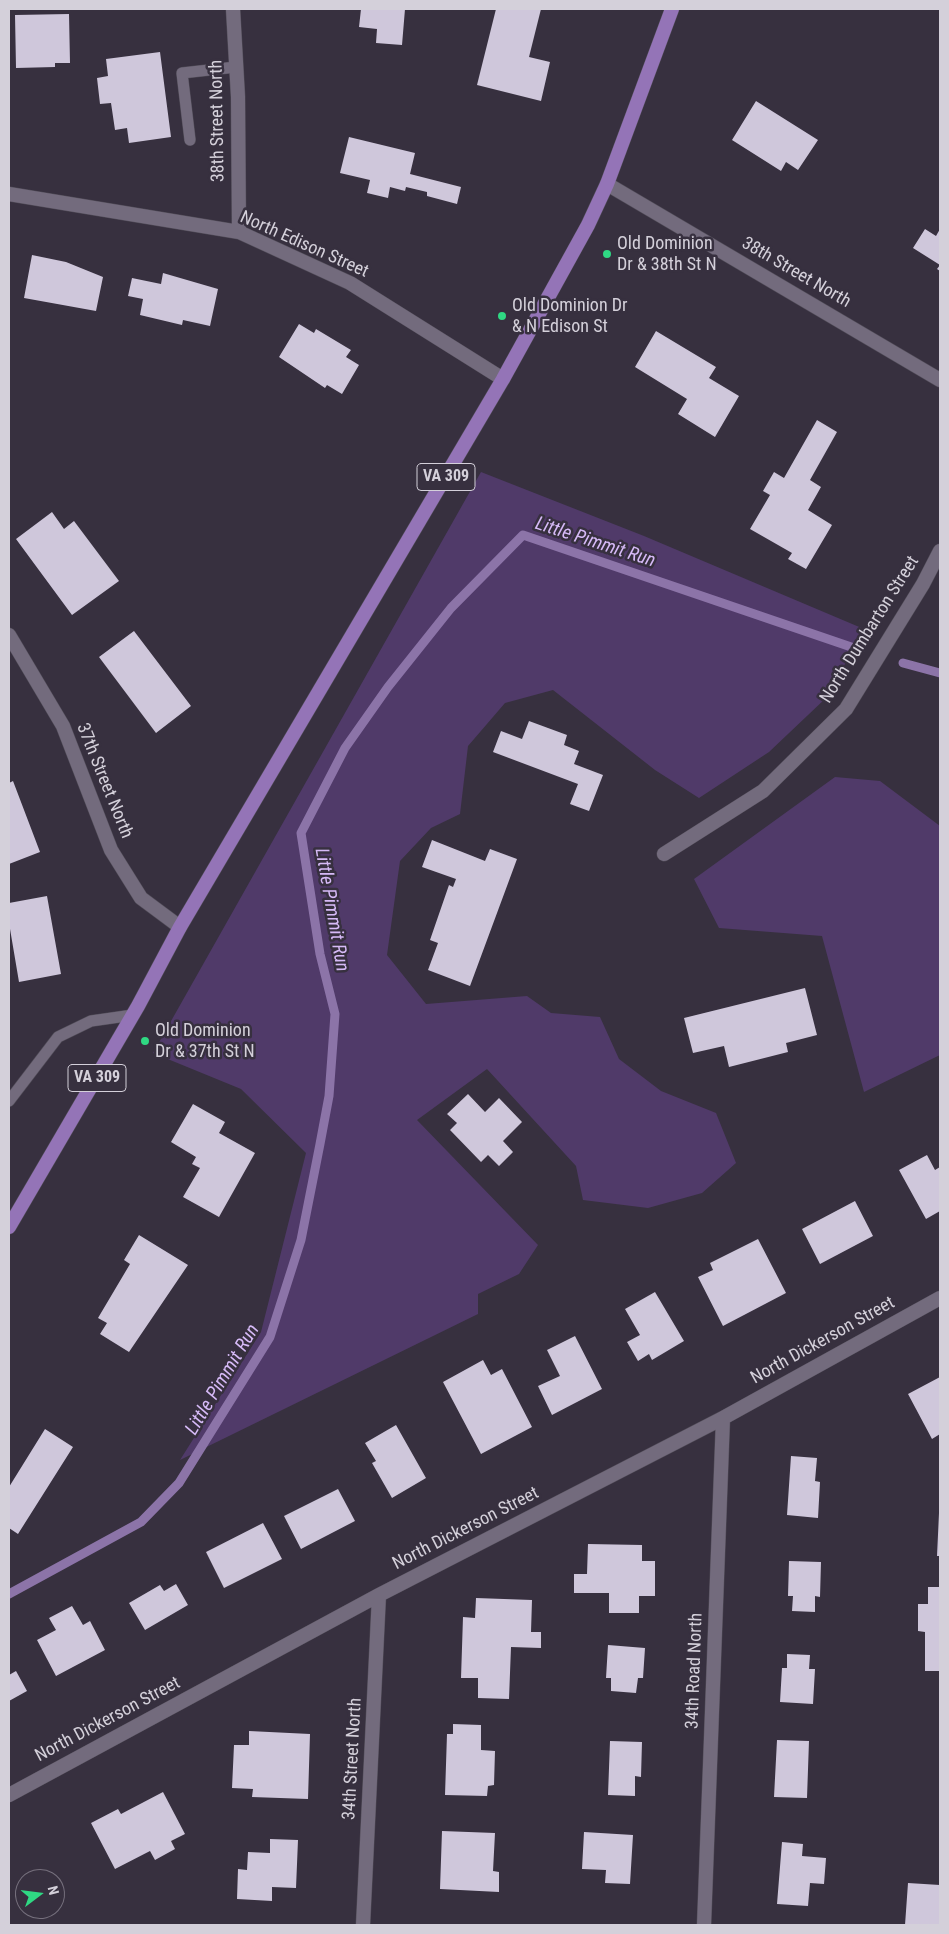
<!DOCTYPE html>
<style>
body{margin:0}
#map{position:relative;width:949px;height:1934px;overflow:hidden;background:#37303f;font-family:"Roboto Condensed",sans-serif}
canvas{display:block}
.frame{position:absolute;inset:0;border:10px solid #d4d0da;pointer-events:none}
.north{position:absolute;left:15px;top:1869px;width:50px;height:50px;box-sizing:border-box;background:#37303f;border:1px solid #76707d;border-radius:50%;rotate:75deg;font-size:14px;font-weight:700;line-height:20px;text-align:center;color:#d4d0da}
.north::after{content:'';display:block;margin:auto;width:18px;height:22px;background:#2fd883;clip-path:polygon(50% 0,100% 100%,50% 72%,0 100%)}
</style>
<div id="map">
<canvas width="949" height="1934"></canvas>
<div class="frame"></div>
<div class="north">N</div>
</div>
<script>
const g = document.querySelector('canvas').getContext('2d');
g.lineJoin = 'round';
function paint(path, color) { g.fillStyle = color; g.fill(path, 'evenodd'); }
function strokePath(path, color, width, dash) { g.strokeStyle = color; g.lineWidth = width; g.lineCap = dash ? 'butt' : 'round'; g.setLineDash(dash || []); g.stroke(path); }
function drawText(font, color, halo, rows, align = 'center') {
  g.font = font + ' "Roboto Condensed",sans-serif'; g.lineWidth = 5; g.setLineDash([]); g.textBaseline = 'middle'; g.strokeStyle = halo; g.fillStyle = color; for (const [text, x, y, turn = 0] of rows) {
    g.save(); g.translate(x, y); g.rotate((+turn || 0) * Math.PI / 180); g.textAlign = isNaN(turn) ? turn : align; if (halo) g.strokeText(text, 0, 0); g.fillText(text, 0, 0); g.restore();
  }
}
const green = new Path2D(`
 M481,472L644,536L864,629L827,697L769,752L699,798L655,770L553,690L505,703L468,746L460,814L431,828L400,861L387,955L426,1004L527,996L551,1013L600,1017L619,1059L661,1091L716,1113L736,1163L702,1193L648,1208L583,1200L576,1166L487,1069L417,1120L538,1245L519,1274L478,1294V1314L180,1460L261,1332L306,1153L241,1089L153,1053Z
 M835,777L880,781L940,826V1055L864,1092L822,936L719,928L694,879Z`);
const stream = new Path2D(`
 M903,663L940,673
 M9,1594L141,1522L179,1483L270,1337L301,1240L320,1144L329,1096L335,1014L320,954L301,833L345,748L388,687L451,608L523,535L860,650`);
const building = new Path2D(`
 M361,9H405L402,45L376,43L377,29L359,27Z
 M496,9H541L529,57L550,62L541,101L477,85Z
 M69,14L70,63H55V67L16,68L15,15Z
 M160,52L171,137L129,143L127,128L115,130L111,103L100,104L97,78L108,76L106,59Z
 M756,101L818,140L798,170L786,162L781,171L732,140Z
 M349,137L415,153L410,174L461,187L457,204L427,196V192L406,187L405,191L390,187L388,198L367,193L370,180L340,173Z
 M925,229L936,236L940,229V271L937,269L940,265L913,248Z
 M32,255L66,262L103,277L96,311L24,298Z
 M163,273L218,289L210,326L183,320L182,325L140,315L143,299L128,296L132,278L161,284Z
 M299,324L314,333L316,329L351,350L346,357L359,365L342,394L327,385L325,388L279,357Z
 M656,331L716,367L709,378L739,396L715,437L678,414L687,399L635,367Z
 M817,420L837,432L810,480L821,487L808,510L832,525L806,569L788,559L792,553L750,529L770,495L763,491L774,472L784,478Z
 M52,512L64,529L74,521L119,581L72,615L16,539Z
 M134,631L191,706L156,733L99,657Z
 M529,721L567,735L564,745L579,751L574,764L603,775L589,811L570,804L578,784L493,752L501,731L522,739Z
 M13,781L40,852L9,864V783Z
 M432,840L485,861L490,849L517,859L470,986L428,970L438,943L430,940L449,885L453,887L456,879L422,867Z
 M47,896L61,974L19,982L9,923V903Z
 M805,988L817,1035L786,1043L788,1052L729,1067L724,1046L693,1053L684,1018Z
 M468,1094L485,1112L499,1098L522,1122L503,1141L513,1152L499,1166L488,1155L481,1162L450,1130L457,1123L447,1114Z
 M193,1104L225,1122L219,1133L255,1153L219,1217L183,1197L200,1168L192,1164L196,1157L171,1142Z
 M927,1155L935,1170L940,1167V1211L926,1219L899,1170Z
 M855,1201L873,1236L820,1264L802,1229Z
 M139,1235L188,1265L129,1352L100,1334L107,1323L98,1318L130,1264L124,1260Z
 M758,1239L786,1293L723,1326L698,1277L713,1270L710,1263Z
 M655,1292L684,1341L652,1360L649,1354L638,1361L627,1342L640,1335L625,1309Z
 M575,1336L602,1389L552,1415L538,1386L560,1376L547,1350Z
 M483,1360L491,1375L502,1369L532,1427L481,1454L443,1382Z
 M940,1377V1434L932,1439L908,1394Z
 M396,1425L426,1478L392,1498L372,1463L376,1461L365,1443Z
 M45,1429L73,1447L18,1534L9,1528V1487Z
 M791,1456L817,1458L815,1481L820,1482L818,1518L787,1515Z
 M338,1489L355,1521L301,1549L284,1516Z
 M939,1513H940V1556H937Z
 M263,1523L282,1559L224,1588L206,1552Z
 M588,1544L642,1545V1561H655V1596H639V1613H609V1593H574V1574H587Z
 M789,1561L821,1562L820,1597L815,1596V1612L792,1611L793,1596H788Z
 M176,1584L188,1605L145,1630L129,1603L160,1585L164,1591Z
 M928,1587H940V1671H925V1632L918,1631V1604H928Z
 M476,1598L532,1600L531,1632H541V1648L511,1647L509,1699L478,1698V1678H461L463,1617L475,1618Z
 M72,1606L83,1625L90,1621L105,1650L56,1676L37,1640L56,1630L49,1618Z
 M608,1645L645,1648L643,1678H638L636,1693L611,1691V1678H606Z
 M787,1654L810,1655L809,1669H815L813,1704L780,1702L782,1668H787Z
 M16,1671L27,1691L9,1701V1675Z
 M453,1724L481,1725V1750L495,1751L494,1785L488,1786L487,1796L445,1795L447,1734H453Z
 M249,1731L310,1734L308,1799L252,1797L253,1789L232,1788L234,1745H249Z
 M777,1740L809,1741L807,1798L774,1797Z
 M610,1741L642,1742L641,1777L635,1776V1796L608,1795Z
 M163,1792L185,1834L171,1841L175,1849L155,1860L150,1851L115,1869L91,1823L118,1809L121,1814Z
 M442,1831L495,1833L493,1871L499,1872V1892L440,1889Z
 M584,1832L633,1835L630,1884L605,1883L606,1870L582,1869Z
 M270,1839L298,1840L296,1888L272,1887V1901L237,1899L238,1869L247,1870L248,1852L270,1853Z
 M782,1842L803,1844L802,1856L826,1858L824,1884L810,1883L808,1906L777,1904Z
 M908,1883L940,1885V1925H905Z`);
const service = new Path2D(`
 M190,140L182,73L236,67
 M9,1101L58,1037L91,1021L133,1015`);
const minor = new Path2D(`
 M233,9L238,97L239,232
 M607,184L940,380
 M9,194L239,232L350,283L503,379
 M9,635L63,726L111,850L141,898L180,927
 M664,854L763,791L846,709L923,584L940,551
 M9,1795L379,1595L723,1418L940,1298
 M363,1925L379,1595
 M704,1925L723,1418`);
const primary = new Path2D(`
 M9,1227L138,1006L180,927L503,379L588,225L607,184L672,9`);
const markers = [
 [607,254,5,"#2fd883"],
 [502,316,5,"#2fd883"],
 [145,1041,5,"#2fd883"]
];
const shields = [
 [446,477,58],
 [97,1078,58]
];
const shieldNames = [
 ["VA 309",446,477],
 ["VA 309",97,1078]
];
const streetNames = [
 ["38th Street North",218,121,-91],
 ["North Edison Street",304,245,24],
 ["38th Street North",796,273,30],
 ["North Dumbarton Street",870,630,-58],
 ["37th Street North",104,781,68],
 ["North Dickerson Street",823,1341,-29],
 ["North Dickerson Street",466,1529,-27],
 ["34th Road North",695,1671,-88],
 ["North Dickerson Street",108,1720,-28],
 ["34th Street North",353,1759,-87]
];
const poiNames = [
 ["Old Dominion",617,244],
 ["Dr & 38th St N",617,265],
 ["Old Dominion Dr",512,306],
 ["& N Edison St",512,327],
 ["Old Dominion",155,1031],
 ["Dr & 37th St N",155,1052]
];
const waterNames = [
 ["Little Pimmit Run",595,543,18],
 ["Little Pimmit Run",331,910,80],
 ["Little Pimmit Run",223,1380,-59]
];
paint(green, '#503a69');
strokePath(stream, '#8c74a8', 9);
paint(building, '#cfc7db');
strokePath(service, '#514c58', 12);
strokePath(minor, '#514c58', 15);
strokePath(primary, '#514c58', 15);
strokePath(service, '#736b7d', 11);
strokePath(minor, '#736b7d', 14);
strokePath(primary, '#9474b7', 14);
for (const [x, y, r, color] of markers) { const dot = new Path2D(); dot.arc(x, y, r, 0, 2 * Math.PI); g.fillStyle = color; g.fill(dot); strokePath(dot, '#37303f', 2); }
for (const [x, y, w] of shields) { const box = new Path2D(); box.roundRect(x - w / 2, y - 13.5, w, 27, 4); g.fillStyle = '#37303f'; g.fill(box); strokePath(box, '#d4d0da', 1); }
drawText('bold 16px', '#d4d0da', null, shieldNames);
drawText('18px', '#d4d0da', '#37303f', streetNames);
drawText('18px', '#d4d0da', '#37303f', poiNames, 'left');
drawText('italic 19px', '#d6baf7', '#37303f', waterNames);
</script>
